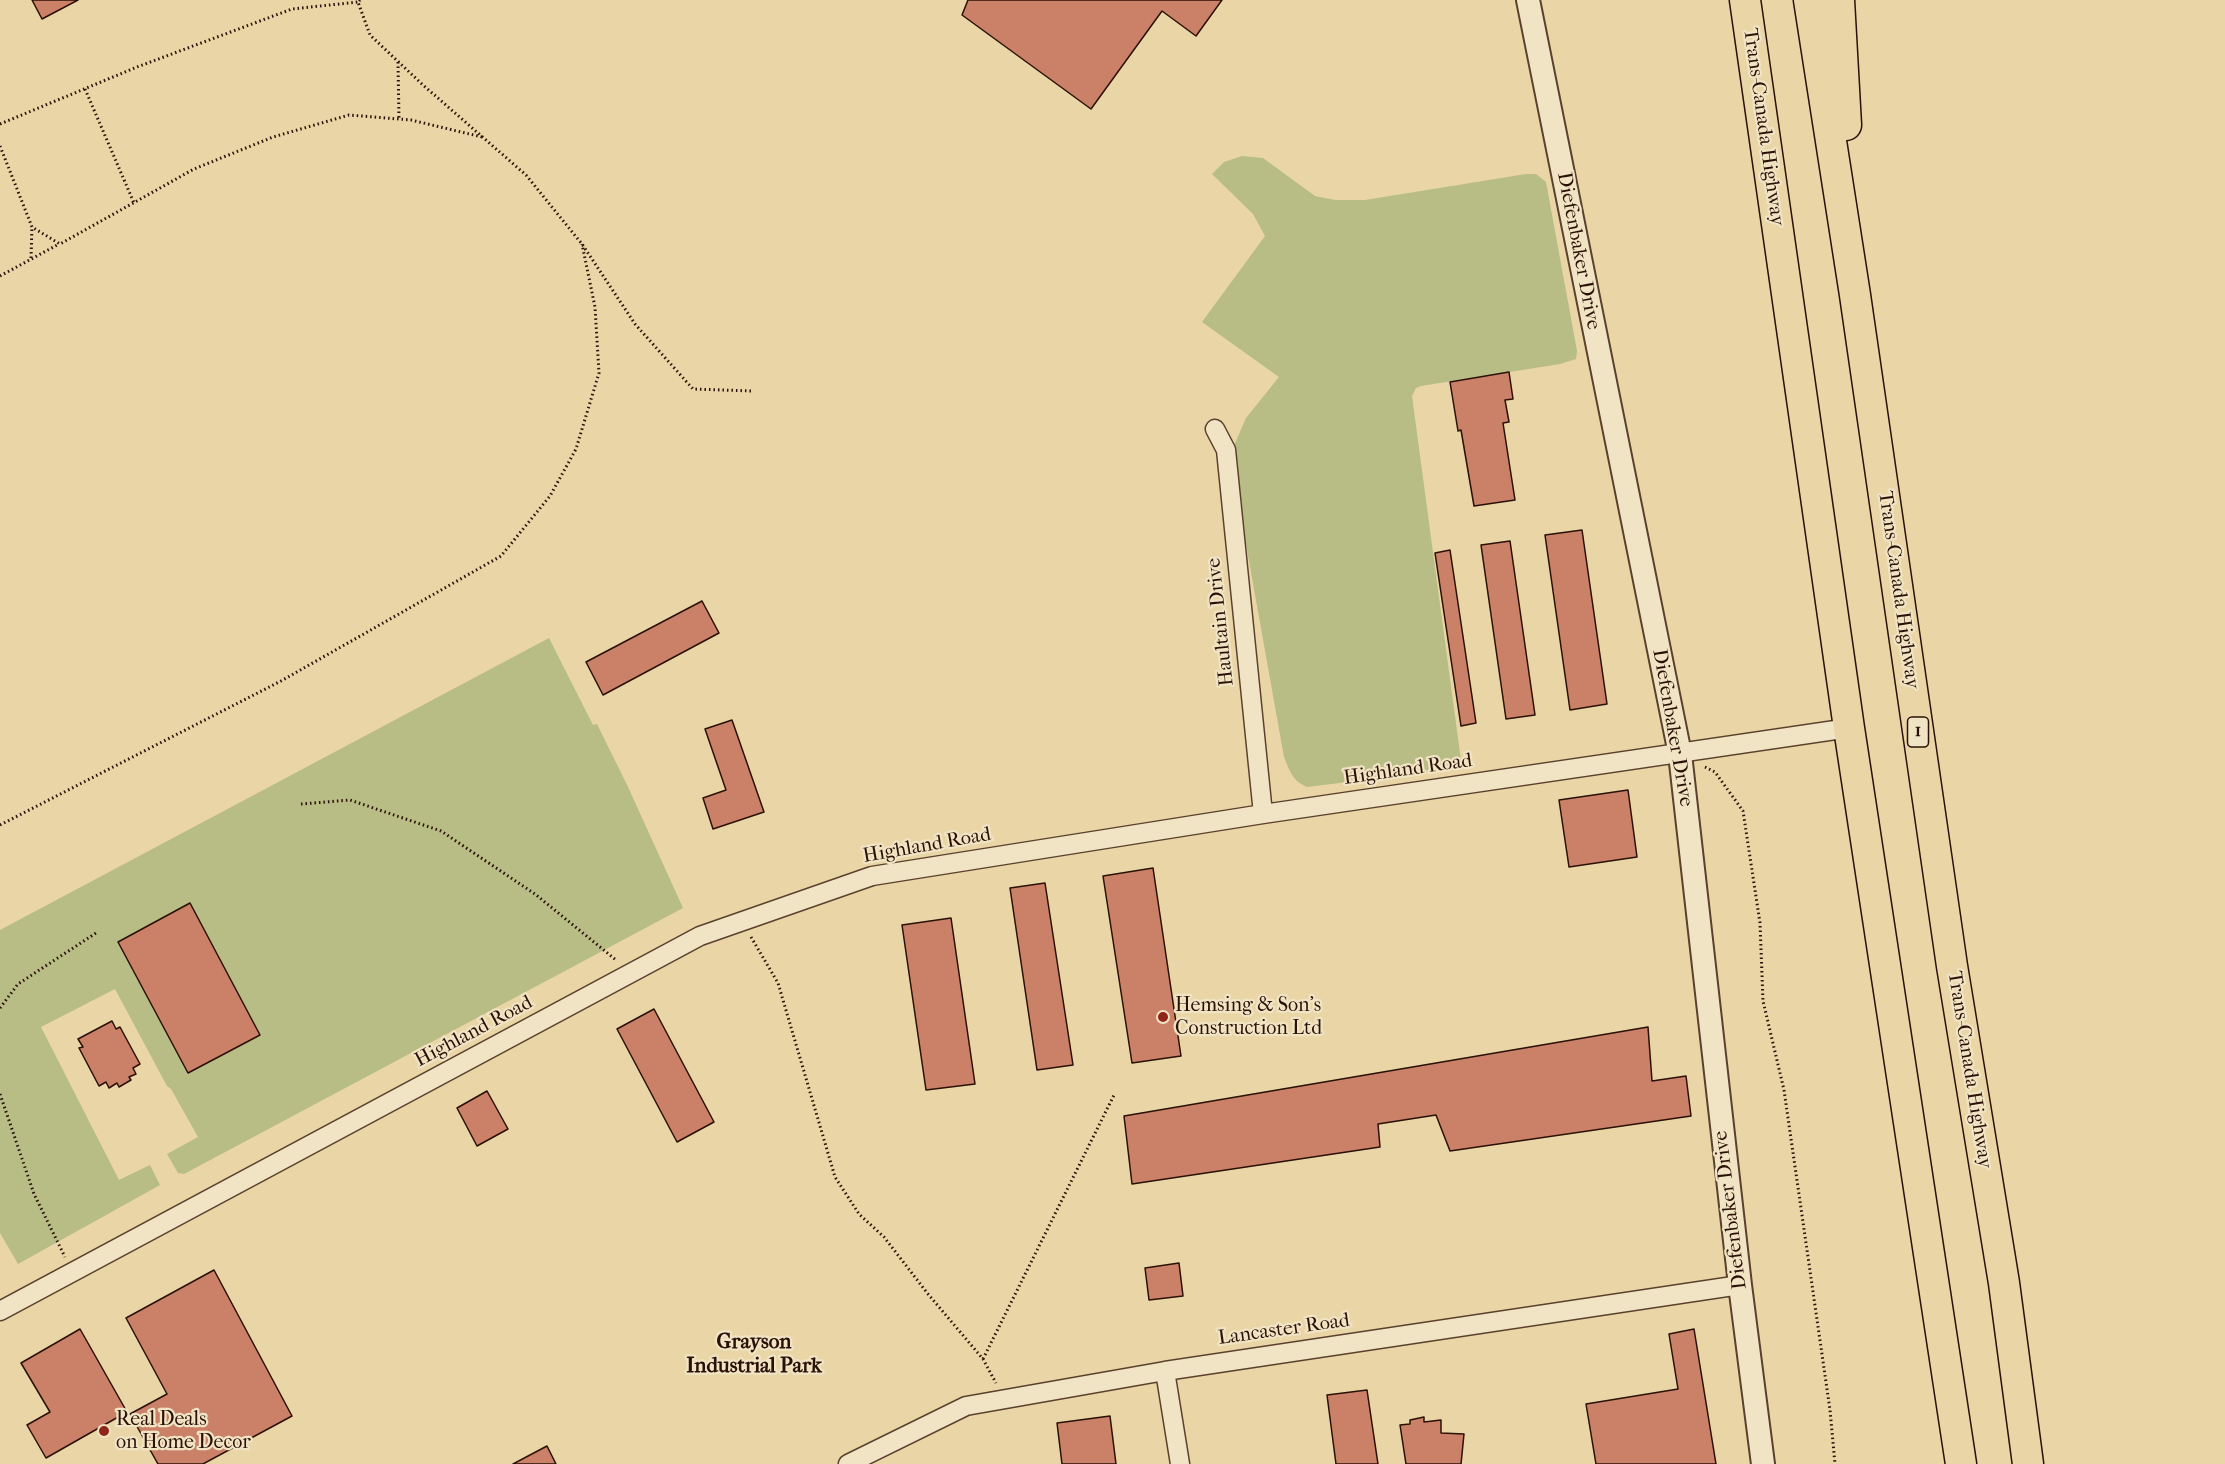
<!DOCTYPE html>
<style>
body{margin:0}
canvas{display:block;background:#e9d5a5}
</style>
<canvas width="2225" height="1464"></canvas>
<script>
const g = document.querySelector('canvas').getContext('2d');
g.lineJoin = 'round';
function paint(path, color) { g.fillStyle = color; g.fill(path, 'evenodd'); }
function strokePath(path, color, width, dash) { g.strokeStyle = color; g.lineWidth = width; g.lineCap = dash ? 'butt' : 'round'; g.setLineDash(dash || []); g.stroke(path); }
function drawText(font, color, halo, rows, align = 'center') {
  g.font = font + ' "IM FELL French Canon",serif'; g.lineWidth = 4.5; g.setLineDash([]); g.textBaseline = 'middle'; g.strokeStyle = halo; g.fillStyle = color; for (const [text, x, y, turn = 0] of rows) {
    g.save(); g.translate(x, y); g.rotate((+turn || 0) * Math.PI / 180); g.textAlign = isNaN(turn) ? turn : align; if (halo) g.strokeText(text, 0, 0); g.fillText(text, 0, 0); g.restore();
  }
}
const green = new Path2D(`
 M1242,156L1263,158L1315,196L1335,200H1365L1526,174H1536L1546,182L1577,351L1576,359L1560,364L1421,386L1416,388L1412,396L1462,768L1307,787C1293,781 1290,772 1284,757L1230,455L1246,418L1279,377L1202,322L1265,236L1253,214L1212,174L1224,162Z
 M549,638L593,725L597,724L628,787L683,908L184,1174L178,1173L167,1154L198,1137L171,1089L167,1086L115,989L41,1027L119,1180L150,1165L160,1185L18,1264L0,1233V930Z`);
const building = new Path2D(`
 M32,0H78L42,19Z
 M968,0H1222L1196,36L1162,11L1091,109L962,15Z
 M1509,372L1513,399L1505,400L1509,422L1503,423L1515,500L1474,506L1461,430L1458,431L1450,382Z
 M1582,530L1607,704L1570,710L1545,535Z
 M1510,541L1535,715L1506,719L1481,545Z
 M1450,550L1476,723L1461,726L1435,553Z
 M702,601L719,633L603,695L586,662Z
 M732,720L764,812L713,829L703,798L726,790L705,729Z
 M1628,790L1637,857L1569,867L1559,800Z
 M1153,868L1181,1056L1132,1063L1103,876Z
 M1045,883L1073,1065L1037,1070L1010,888Z
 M190,903L260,1035L188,1073L118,942Z
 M951,918L975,1084L926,1090L902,925Z
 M654,1009L714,1122L677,1142L617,1029Z
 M112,1021L116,1029L120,1027L140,1064L133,1068L136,1074L129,1077L131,1080L119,1087L117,1083L109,1088L106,1082L99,1086L79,1048L83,1047L78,1039Z
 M1648,1027L1652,1081L1686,1076L1691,1116L1450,1151L1436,1115L1378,1124L1380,1147L1132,1184L1124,1116Z
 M487,1091L508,1129L477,1146L457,1108Z
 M1179,1263L1183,1296L1149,1300L1145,1268Z
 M214,1270L292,1416L203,1464H158L130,1414L167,1394L126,1318Z
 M80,1329L127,1412L46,1458L27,1425L50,1412L21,1363Z
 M1694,1329L1716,1464H1596L1586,1404L1678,1389L1669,1334Z
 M1367,1390L1378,1464H1336L1327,1395Z
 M1110,1416L1116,1464H1062L1057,1423Z
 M1424,1417V1422L1441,1420V1433L1464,1434L1461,1464H1406L1400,1425L1410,1424V1420Z
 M547,1446L556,1464H513Z`);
const path = new Path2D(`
 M360,0L358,2L370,35L423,85L526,175L582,244L635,324L693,389L753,391
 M398,62L399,119
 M85,89L134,203
 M0,124L137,67L292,9L358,2
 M0,146L32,227L60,244L194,169L273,137L349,115L411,120L482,137
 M31,258L32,227
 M0,276L59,244
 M1705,767L1715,772L1743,811L1760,923L1763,1001L1784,1090L1830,1410L1835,1464
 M301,804L350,800L441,831L535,894L616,960
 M0,825L281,681L501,556L550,496L576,449L599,373L595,307L582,244
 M751,937L778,983L835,1177L859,1214L884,1237L928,1294L983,1359L996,1383
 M0,1008L18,984L96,933
 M0,1094L34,1194L65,1257
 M983,1359L1114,1095`);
const minor = new Path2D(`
 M1215,429L1226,450L1263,814
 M0,1311L700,936L872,876L1263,814L1849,728
 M1165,1371L1180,1464
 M848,1464L966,1406L1165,1371L1740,1285`);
const tertiary = new Path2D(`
 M1528,0L1680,754L1740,1285L1763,1464`);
const trunk = new Path2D(`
 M1745,0L1849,728L1961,1464
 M1809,0L1855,295L1952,966L2004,1283L2028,1464
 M1839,0L1846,125`);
const markers = [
 [1163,1017,6,"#8f2418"],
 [104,1431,6,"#8f2418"]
];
const shields = [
 [1918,732,21]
];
const shieldNames = [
 ["1",1918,732]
];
const streetNames = [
 ["Trans-Canada Highway",1763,127,82],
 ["Diefenbaker Drive",1578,251,79],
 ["Trans-Canada Highway",1898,590,82],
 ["Haultain Drive",1221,622,-96],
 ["Diefenbaker Drive",1672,728,80],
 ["Highland Road",1408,770,-8],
 ["Highland Road",927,846,-10],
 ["Highland Road",474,1032,-28],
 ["Trans-Canada Highway",1969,1070,81],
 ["Diefenbaker Drive",1731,1210,-97],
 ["Lancaster Road",1284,1330,-8]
];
const poiNames = [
 ["Hemsing & Son's",1175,1006],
 ["Construction Ltd",1175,1029],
 ["Real Deals",116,1420],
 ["on Home Decor",116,1443]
];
const neighbourhoodNames = [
 ["Grayson",754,1343],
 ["Industrial Park",754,1367]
];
paint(green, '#b8bd85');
paint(building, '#cb8168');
strokePath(building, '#2a1005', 1.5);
strokePath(minor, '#5a412d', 21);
strokePath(tertiary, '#5a412d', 26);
strokePath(trunk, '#2a1005', 33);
strokePath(path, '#2a1005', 3, [1.5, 3]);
strokePath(minor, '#f1e4c4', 18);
strokePath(tertiary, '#f1e4c4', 22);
strokePath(trunk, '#e9d5a5', 30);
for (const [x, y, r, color] of markers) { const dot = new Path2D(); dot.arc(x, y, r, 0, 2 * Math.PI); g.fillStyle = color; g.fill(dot); strokePath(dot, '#f1e4c4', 2); }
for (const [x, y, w] of shields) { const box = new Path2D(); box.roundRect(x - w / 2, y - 15, w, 30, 4.5); g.fillStyle = '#f1e4c4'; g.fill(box); strokePath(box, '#2a1005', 1.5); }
drawText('bold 18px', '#2a1005', null, shieldNames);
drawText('20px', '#2a1005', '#f1e4c4', streetNames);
drawText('20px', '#2a1005', '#f1e4c4', poiNames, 'left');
drawText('bold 21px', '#2a1005', '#f1e4c4', neighbourhoodNames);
</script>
